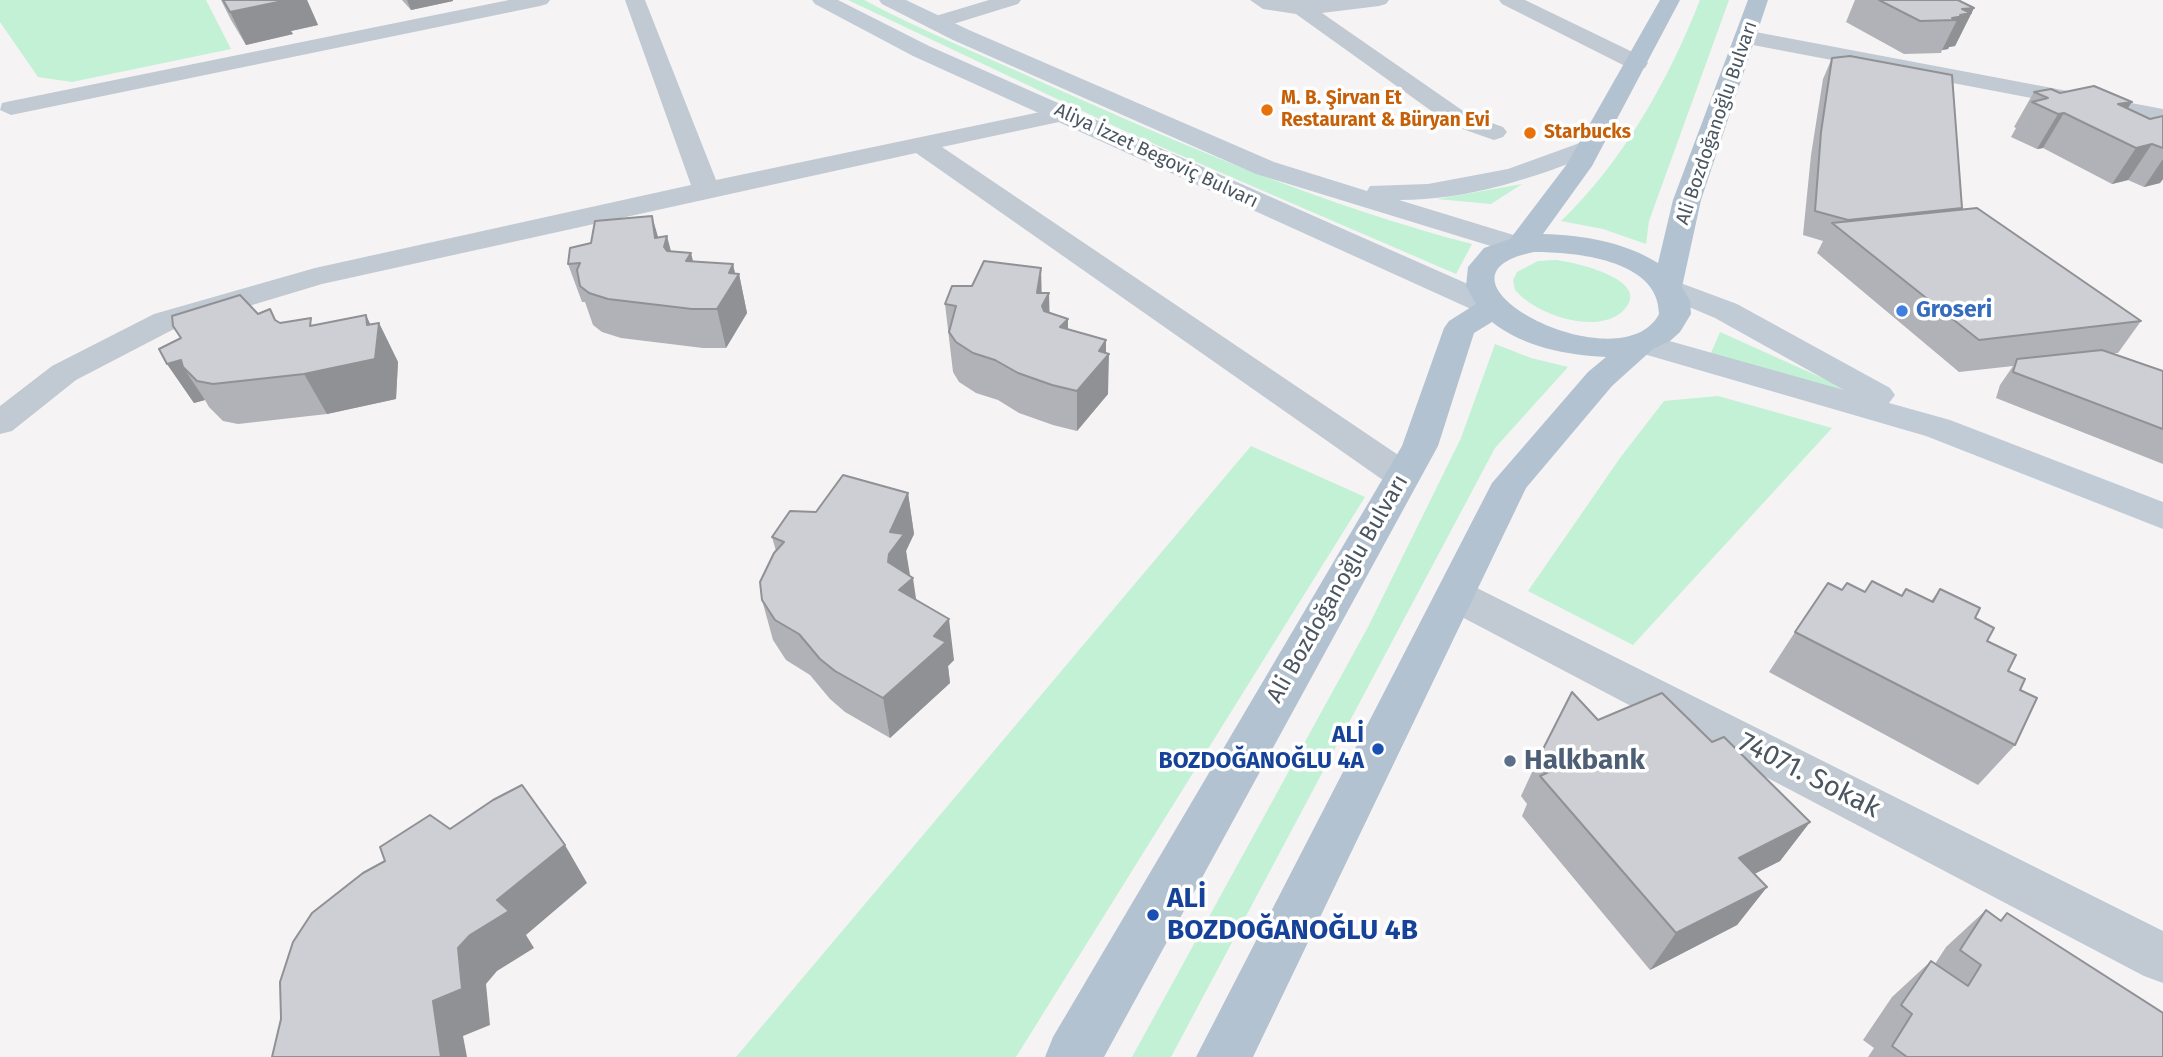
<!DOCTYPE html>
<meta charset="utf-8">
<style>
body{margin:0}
canvas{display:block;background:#f5f3f3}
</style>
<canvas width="2163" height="1057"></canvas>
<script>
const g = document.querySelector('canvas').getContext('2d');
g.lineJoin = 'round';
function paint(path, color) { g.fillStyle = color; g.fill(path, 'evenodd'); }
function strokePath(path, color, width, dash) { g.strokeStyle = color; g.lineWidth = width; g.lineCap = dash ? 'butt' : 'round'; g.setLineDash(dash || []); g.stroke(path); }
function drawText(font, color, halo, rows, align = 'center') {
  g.font = font + ' "Fira Sans",sans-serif'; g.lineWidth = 7; g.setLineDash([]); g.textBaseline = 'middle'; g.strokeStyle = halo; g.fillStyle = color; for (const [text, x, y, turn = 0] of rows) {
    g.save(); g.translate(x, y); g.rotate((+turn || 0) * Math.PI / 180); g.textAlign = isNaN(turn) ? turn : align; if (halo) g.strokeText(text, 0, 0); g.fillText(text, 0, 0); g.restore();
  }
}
const green = new Path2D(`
 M0,0H206L231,49L72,82L38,77L0,22Z
 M848,0H864C924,32 987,57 1048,85C1187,147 1325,206 1472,244L1456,274L1129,133Z
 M1700,0H1729L1649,221L1646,244L1603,229L1561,221C1623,162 1669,79 1700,0Z
 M1522,184L1491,204L1437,199Z
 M1556,260C1574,262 1655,280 1623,311C1596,336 1535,314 1515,290L1513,280L1517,272L1538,261Z
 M1720,332L1880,404L1711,353Z
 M1495,344L1531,358L1568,367L1495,448L1171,1057H1132L1368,627L1461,438Z
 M1718,396L1832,428L1633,645L1528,591L1620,458L1664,401Z
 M1251,446L1365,497L1016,1057H736Z`);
const minor = new Path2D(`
 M509,0H550L547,4L540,6L11,115L0,110L2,103L11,101Z
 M625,0H645L716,180L1064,107L1073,109L1076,114L1073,119L942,147L1416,467L1421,476L1416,485L1403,488L1390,485L916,153L322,284L176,328L76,380L12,431L0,434V406L52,366L154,314L315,268L691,185Z
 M989,0H1021L1018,4L937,29L929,28L926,23L929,18Z
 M1250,0H1389L1386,4L1379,6L1322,13L1469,115L1503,127L1507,132L1503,137L1494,140L1451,125L1296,14L1263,9Z
 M1499,0H1525L1645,58L1648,63L1645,68H1629L1502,4Z
 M1745,30L2163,109V123L1737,42L1734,37L1737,32Z
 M1455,580L1469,584L2163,931V983L2144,976L1441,606L1435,595L1441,584Z`);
const secondary = new Path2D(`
 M812,0H838L929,46L1504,300L1509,307L1504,314L1493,316L1482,314L913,56L815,4Z
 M879,0H906L969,30L1274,162L1367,191L1370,186L1428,184L1508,169L1588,140L1597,143L1601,148L1597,153C1533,178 1469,200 1399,200L1530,240L1535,246L1530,252L1520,255L1256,174L953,40L882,4Z
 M1667,278L1737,304L1890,388L1895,395L1889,403L1950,420L2163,502V529L1926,436L1630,350L1625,343L1630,336L1641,333L1844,390L1715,318L1656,293L1652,287L1656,281Z`);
const primary = new Path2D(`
 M1660,0H1680L1592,166L1543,234C1583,235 1624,242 1658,263L1673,200L1748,0H1768L1701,200L1682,287L1690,301L1691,314L1680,332L1670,341L1653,349L1612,386L1526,488L1253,1057H1196L1492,483L1588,372L1606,357C1567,355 1523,347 1492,322L1474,333L1438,446L1104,1057H1045L1053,1037L1402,446L1444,328L1449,321L1476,304L1466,286L1468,267L1484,248L1510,239L1567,164ZM1534,252C1574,252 1659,259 1659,314C1621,387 1408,277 1534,252Z`);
const wall = new Path2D(`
 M221,0H307L318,25L291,31L293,34L246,45L231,20Z
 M402,0H453V1L411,10Z
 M1855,0H1958L1974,8L1955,46L1949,47L1948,49L1942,50L1941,53L1904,54L1846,22Z
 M1832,58L1962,208L1961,210L2141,321L2118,353H2113L2163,371V464L1996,398L2000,385L2013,366L1959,372L1817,253L1823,241L1803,235L1811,155L1823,79Z
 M2034,92L2060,93L2127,108L2150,119L2163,116V179L2160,183L2144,187L2128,180L2112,184L2043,148L2037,149L2011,137L2016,128L2014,127Z
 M658,237L671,251L693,261L733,264L735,274H739L747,313L726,348H703L621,338L602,332L593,325L585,302H582L568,264Z
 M1041,293L1050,313L1068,329L1106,353L1108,394L1077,431L1053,425L1019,413L998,400L976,393L959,382L953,372L945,304Z
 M258,314L280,323L315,325L366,315L370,324L379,323L398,362L396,399L327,414L238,424L223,421L209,407L205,400L194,403L167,364Z
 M908,493L914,534L906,551L909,576L916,600L954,660L948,666L950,683L890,738L845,712L830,699L810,675L786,660L773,640L762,600L776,551L772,537L816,512Z
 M1906,589L1931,601L1940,589L1975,618L1987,641L2020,690L2015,745L1978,785L1769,672L1795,632L1842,590L1902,596Z
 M1598,720L1712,742L1810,822L1780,861L1754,874L1767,887L1737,925L1650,970L1522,816L1527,804L1521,796L1539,757Z
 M1986,910L2000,920L2007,913L2163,1057H1868L1874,1048L1863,1040L1892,997L1931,961L1935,964L1946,947Z`);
const shadedWall = new Path2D(`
 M276,0H307L318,25L291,31L293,34L246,45L230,12Z
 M407,0H453V1L411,10Z
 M1974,8L1955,46L1949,47L1948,49L1942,50L1957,20H1951L1962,9Z
 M2132,102L2110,135L2118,104Z
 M2064,113L2043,148L2037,149L2058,114Z
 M2152,144L2128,180L2112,184L2136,148Z
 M2163,159V179L2160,183L2144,187Z
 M652,216L663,254L655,238Z
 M667,236L677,274L664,247Z
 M691,253L701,292L686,261Z
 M733,264L736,278L739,274L747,313L726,348L717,309Z
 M1041,268L1042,306L1037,293Z
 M1049,293L1050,332L1042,306Z
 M366,315L377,339L379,323L398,362L396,399L327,414L304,374L367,325Z
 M1068,319V358L1060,327Z
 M1106,340V358L1109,354L1108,394L1077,431V391Z
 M181,360L183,367L205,400L194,403L167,364Z
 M908,493L914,534L906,551L910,575L896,595L888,562L890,532Z
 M913,578L919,619L899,590Z
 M949,619L954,660L948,666L950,683L890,738L883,698Z
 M1810,822L1780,861L1711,896L1739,858Z
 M565,845L587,883L526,935L534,948L497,971L486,984L490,1025L463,1036L467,1057H441L433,1001L458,948L497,900Z
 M1767,887L1737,925L1650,970L1676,933Z`);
const building = new Path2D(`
 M223,0H277L278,2L230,12Z
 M1879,0H1958L1974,8L1962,9L1971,13L1960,15L1964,16L1952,18L1957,20L1920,21Z
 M1850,56L1952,75L1962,208L1848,220L1815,211L1821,132L1832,58Z
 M2094,86L2132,102L2118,104L2150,119L2163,116V148L2152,144L2136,148L2064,113L2058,114L2032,102L2048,98L2034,92L2051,89L2060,93Z
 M1977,208L2141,321L1979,340L1832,223Z
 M652,216L655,238L667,236L664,247L667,251L691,253L686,261L733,264L729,273L739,274L717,309H692L608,299L589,293L580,286L577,270L580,263L568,264L570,248L591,243L595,221Z
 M984,261L1041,268L1037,293H1049L1042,306L1044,311L1068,319L1060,327L1106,340L1099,351L1109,354L1077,391L1052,385L1018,373L995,360L973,353L956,342L949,332L956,306L945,304L952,286H972Z
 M240,295L258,314L270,309L275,320L280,323L311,318L310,326L366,315L367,325L379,323L375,359L304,374L213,384L197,381L183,367L181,360L167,364L159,349L181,338L173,326L172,316Z
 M2102,350L2163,371V429L2013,372L2017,359Z
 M843,475L908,493L890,532L904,534L889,554L888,562L913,578L899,590L949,619L934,636L946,642L883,698L835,671L820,659L799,634L775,620L762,600L760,582L774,553L784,542L772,537L790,511L816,512Z
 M1872,581L1902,596L1906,589L1933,602L1940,589L1980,608L1975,618L1994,628L1987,641L2016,655L2008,671L2025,679L2020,690L2037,698L2015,745L1795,632L1828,583L1842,590L1847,583L1865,592Z
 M1572,692L1598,720L1662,693L1712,742L1724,737L1810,822L1739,858L1767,887L1676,933L1540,776L1551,771L1539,757Z
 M522,785L565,845L497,900L509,911L470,935L458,948L462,989L433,1001L441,1057H272L281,1019L280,982L293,942L312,913L363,873L385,861L380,847L430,815L450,829L493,800Z
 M1986,910L2001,921L2007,913L2163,1013V1057H1907L1892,1046L1912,1014L1901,1005L1931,961L1968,986L1981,965L1960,950Z`);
const markers = [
 [1267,110,7,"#e8710a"],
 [1530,133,7,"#e8710a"],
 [1902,311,7,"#3f7fe0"],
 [1378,749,7,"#1a4fb4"],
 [1510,761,7,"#5c6f8a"],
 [1153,915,7,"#1a4fb4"]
];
const farFoodnames = [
 ["M. B. Şirvan Et",1281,99],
 ["Restaurant & Büryan Evi",1281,121],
 ["Starbucks",1544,133]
];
const farStreetnames = [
 ["Ali Bozdoğanoğlu Bulvarı",1717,123,-71],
 ["Aliya İzzet Begoviç Bulvarı",1156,156,25]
];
const shopNames = [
 ["Groseri",1916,311]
];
const streetNames = [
 ["Ali Bozdoğanoğlu Bulvarı",1338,589,-60]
];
const transitNames = [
 ["ALİ",1364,736],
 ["BOZDOĞANOĞLU 4A",1364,762]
];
const nearServicenames = [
 ["Halkbank",1524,761]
];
const nearStreetnames = [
 ["74071. Sokak",1809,776,27]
];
const nearTransitnames = [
 ["ALİ",1167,899],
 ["BOZDOĞANOĞLU 4B",1167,931]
];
paint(green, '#c3f1d5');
paint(minor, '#c1cad2');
paint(secondary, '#c1cbd6');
paint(primary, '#b3c2d1');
paint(wall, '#b0b2b7');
paint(shadedWall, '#909195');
paint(building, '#cdcfd5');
strokePath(building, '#909195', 2);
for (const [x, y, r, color] of markers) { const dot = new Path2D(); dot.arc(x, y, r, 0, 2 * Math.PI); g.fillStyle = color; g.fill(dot); strokePath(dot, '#fff', 2.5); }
drawText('bold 19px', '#c56008', '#fff', farFoodnames, 'left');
drawText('19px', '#4a5661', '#fff', farStreetnames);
drawText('bold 23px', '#366cbe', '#fff', shopNames, 'left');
drawText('23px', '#4a5661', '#fff', streetNames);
drawText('bold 23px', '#164399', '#fff', transitNames, 'right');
drawText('bold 28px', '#4e5e75', '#fff', nearServicenames, 'left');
drawText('28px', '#4a5661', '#fff', nearStreetnames);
drawText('bold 28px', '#164399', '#fff', nearTransitnames, 'left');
</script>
